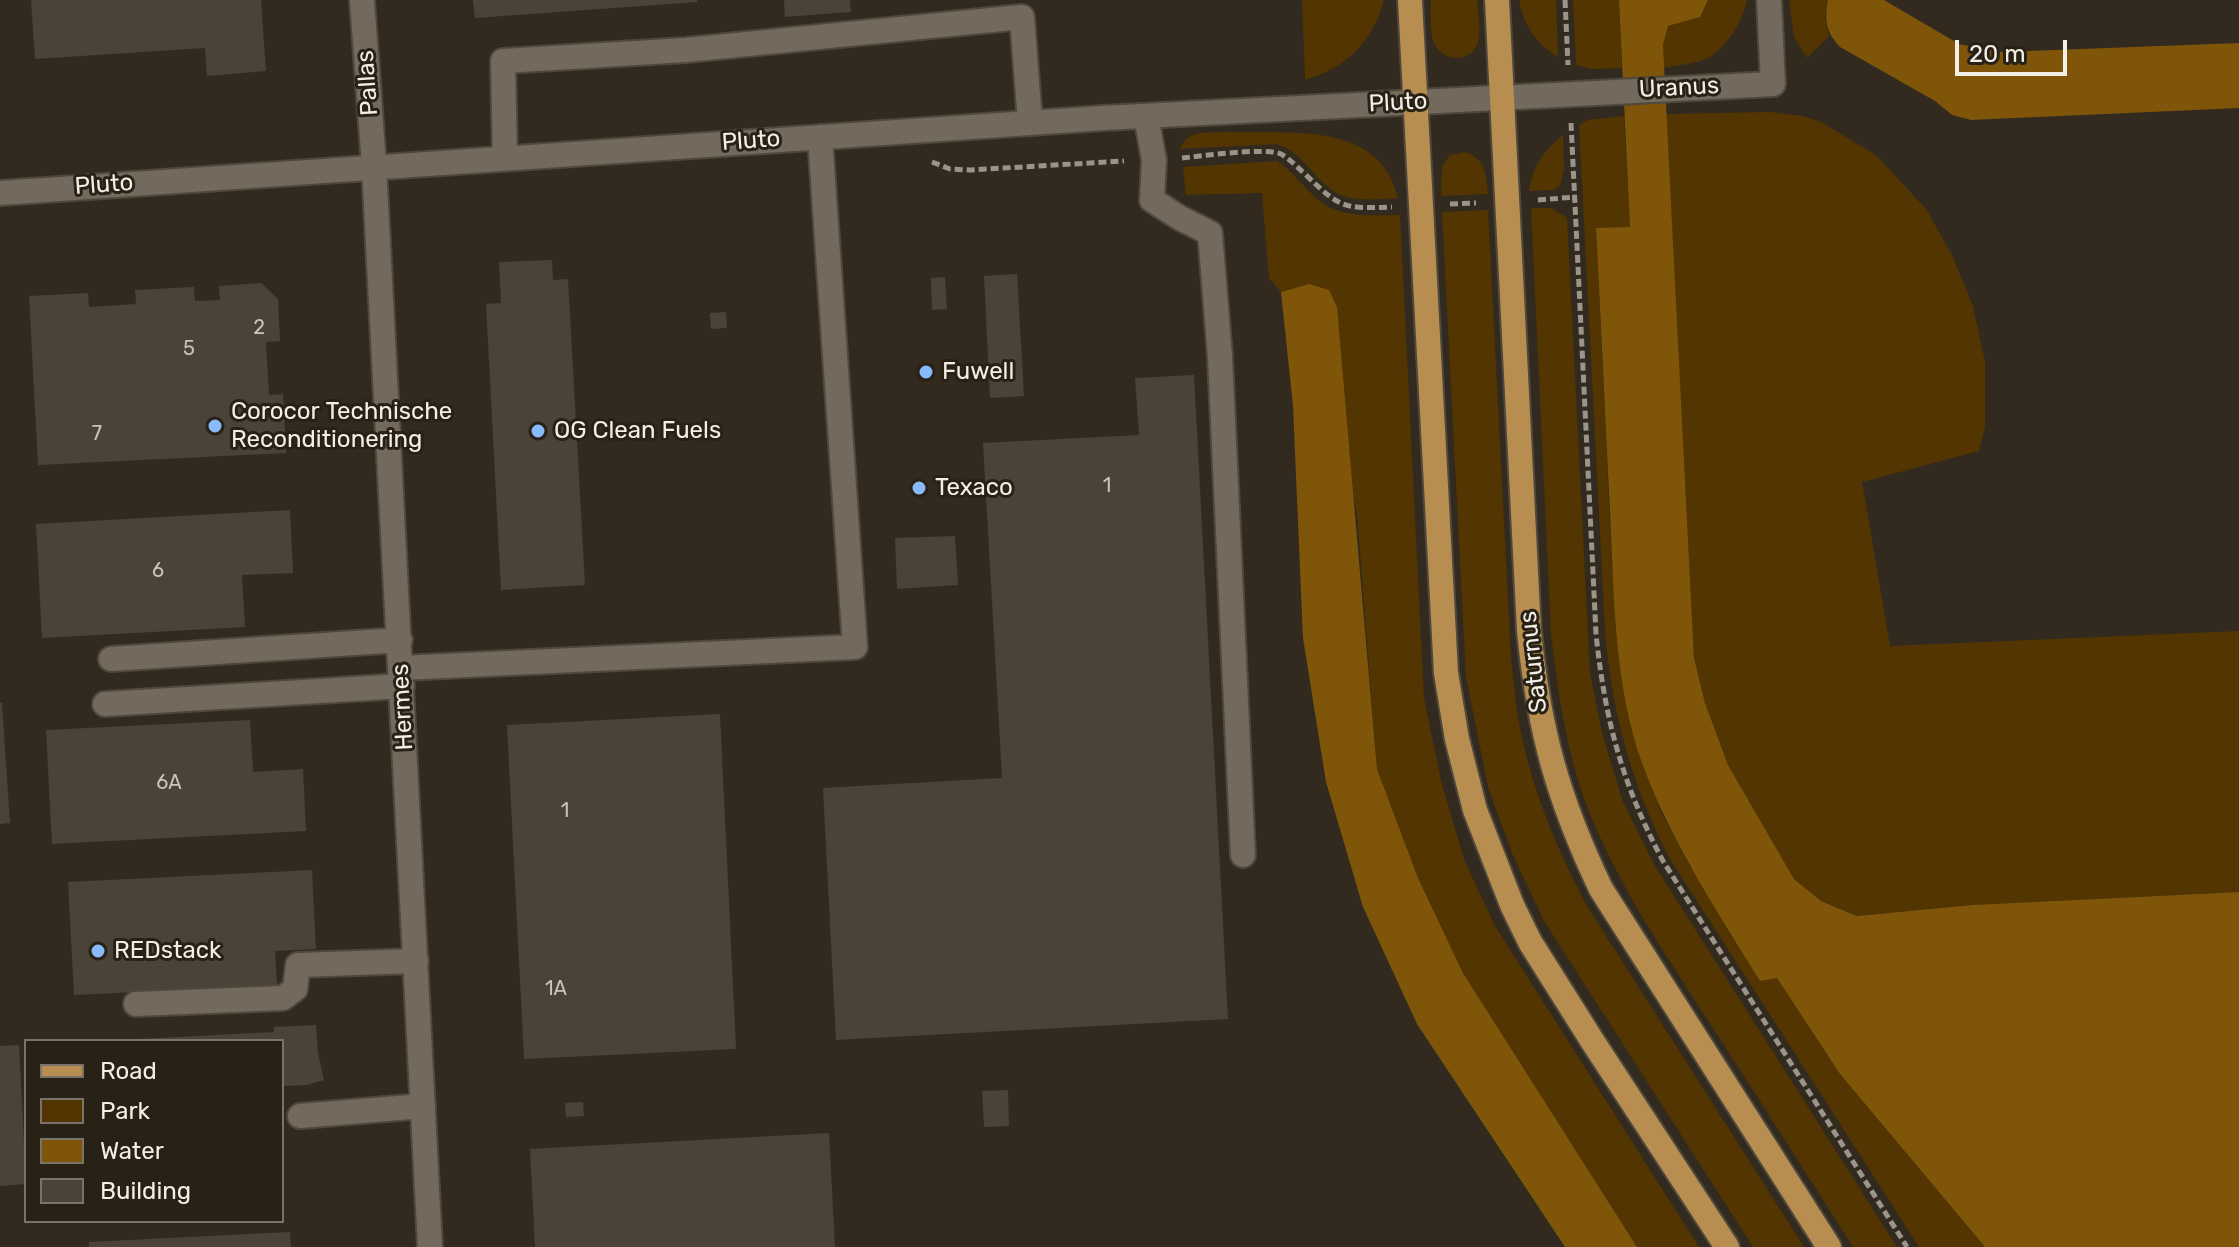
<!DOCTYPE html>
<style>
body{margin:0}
#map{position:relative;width:2239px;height:1247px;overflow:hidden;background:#322a1f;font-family:Rubik,sans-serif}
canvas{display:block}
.legend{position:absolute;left:24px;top:1039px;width:260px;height:184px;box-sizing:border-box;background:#282115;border:2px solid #797369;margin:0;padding:10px 14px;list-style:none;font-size:24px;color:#f3eee6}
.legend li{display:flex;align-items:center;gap:16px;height:40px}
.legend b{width:40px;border:2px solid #797369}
.scale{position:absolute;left:1955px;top:40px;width:112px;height:36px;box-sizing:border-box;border:4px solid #f3eee6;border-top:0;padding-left:10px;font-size:24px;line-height:28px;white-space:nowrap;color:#f3eee6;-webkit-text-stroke:6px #282115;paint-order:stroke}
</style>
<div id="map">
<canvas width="2239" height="1247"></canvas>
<ul class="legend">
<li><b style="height:10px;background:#b78e4f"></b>Road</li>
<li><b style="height:22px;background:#523500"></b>Park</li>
<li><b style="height:22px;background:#7e5509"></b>Water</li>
<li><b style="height:22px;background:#4b4337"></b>Building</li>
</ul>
<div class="scale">20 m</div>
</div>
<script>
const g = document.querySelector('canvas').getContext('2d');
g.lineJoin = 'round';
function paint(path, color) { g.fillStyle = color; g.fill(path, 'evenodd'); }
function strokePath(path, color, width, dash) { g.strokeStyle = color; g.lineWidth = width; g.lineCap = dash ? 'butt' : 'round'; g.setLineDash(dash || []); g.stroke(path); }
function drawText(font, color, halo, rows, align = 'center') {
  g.font = font + ' Rubik,sans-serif'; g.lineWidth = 6; g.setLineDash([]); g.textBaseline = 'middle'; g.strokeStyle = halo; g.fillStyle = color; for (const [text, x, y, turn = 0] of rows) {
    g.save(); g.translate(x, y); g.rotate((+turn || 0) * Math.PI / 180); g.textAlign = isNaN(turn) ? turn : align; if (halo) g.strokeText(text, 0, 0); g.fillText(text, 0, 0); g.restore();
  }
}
const green = new Path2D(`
 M1302,0H1384C1373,42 1346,68 1305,80Z
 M1431,0H1477C1478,14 1482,32 1477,45C1470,63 1443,61 1435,45C1429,33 1431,14 1431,0Z
 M1519,0H1556L1558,57C1537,45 1523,24 1519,0Z
 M1573,0H1619L1622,68L1592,69L1576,65Z
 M1708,0H1747C1742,21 1728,47 1708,58C1696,64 1677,65 1664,68L1663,45L1668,26L1700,17Z
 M1789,0H1828L1825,17L1829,36L1807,58L1794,37Z
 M1770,112L1803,116L1821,122L1876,155L1926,209L1951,253L1973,306L1985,362V427L1979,451L1862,482L1890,646L2239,631V892L1972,905L1858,916L1821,901L1794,879L1728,765L1705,703L1694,658L1666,114Z
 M1624,116L1630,227L1596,229L1612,566L1619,652L1627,706L1661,812L1690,866L1760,981L1777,977L1840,1074L1985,1247H1919L1670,859C1632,787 1612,713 1605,631L1579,125L1588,120Z
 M1228,132C1289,134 1380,120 1398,198C1379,199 1359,202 1341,195C1314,183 1305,152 1276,144L1180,149C1187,128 1210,133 1228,132Z
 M1563,135L1564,169L1560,186L1554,190L1529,191C1532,166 1545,150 1563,135Z
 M1465,152C1486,159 1486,174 1488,194L1441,196L1442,166L1450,155Z
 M1277,161C1292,171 1302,185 1315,197C1340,219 1368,215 1400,215L1424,698L1442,785L1465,862L1495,926L1699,1247H1637L1463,973L1418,878L1377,769L1357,514L1309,284L1281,292L1269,278L1262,193L1186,195L1183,167Z
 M1531,208H1551L1567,218L1590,673L1602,733L1623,802L1655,866L1897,1247H1853C1805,1172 1758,1097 1709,1022C1664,952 1617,884 1587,806C1566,751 1558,691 1551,634Z
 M1488,210L1511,659C1514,684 1516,709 1521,733C1534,795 1558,851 1587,906L1804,1247H1753L1544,921L1512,853L1488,787L1466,677L1442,212Z`);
const water = new Path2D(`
 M1619,0H1708L1700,17L1668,26L1663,45L1694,658L1705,703L1728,765L1794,879L1821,901L1857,916L1972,905L2239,892V1247H1985L1840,1074L1777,978L1760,981C1717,911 1671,842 1642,763C1614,685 1614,595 1610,512C1605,417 1601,323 1596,228L1630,227Z
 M1828,0H1884L1959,44L2002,52L2239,43V108L1971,120L1952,115L1935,101L1840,47C1826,32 1824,20 1828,0Z
 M1309,284L1329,290L1337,307L1377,769L1418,878L1463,973L1637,1247H1565L1417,1024L1363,907L1326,782L1303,638L1293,406L1281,292Z`);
const building = new Path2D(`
 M31,0H261L266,71L207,76L205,48L35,59Z
 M473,0H697V2L475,18Z
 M784,0H850L851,12L785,17Z
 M552,260L553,280L568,279L585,585L501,590L486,304L501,303L499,262Z
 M1017,274L1024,396L990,398L984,276Z
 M945,277L947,309L932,310L931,278Z
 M261,283L278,299L280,341L266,342L269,395L283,394L286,453L38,465L29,296L88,293L89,307L136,304L135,290L194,287L195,301L220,300L219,286Z
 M726,312L727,328L711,329L710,313Z
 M1194,375L1228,1019L836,1040L823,788L1002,778L983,443L1139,435L1135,378Z
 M290,510L293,573L242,575L245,627L42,638L36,524Z
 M955,536L958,585L897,589L895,538Z
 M0,703H2L10,823L0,824Z
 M720,714L736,1049L524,1059L507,725Z
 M250,720L253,772L303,769L306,831L52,844L46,730Z
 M312,870L316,949L275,951L277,985L74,995L68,882Z
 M316,1025L318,1053L324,1080L307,1085L282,1086V1041H139V1039L274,1032V1027Z
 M19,1045L26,1184L0,1186V1046Z
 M1008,1090L1009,1126L984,1127L982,1091Z
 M583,1102L584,1116L566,1117L565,1103Z
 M829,1133L835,1247H535L530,1149Z
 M290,1232L291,1247H89V1242Z`);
const path = new Path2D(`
 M1565,0L1568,65
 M1571,123L1596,634C1605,720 1622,784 1663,861L1907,1247
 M1182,158C1202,156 1266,147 1281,154C1290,159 1297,167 1305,174C1340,208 1343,209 1392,207
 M932,162L950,169L970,170L1124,161
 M1538,200L1575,197
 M1450,204L1476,203`);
const minor = new Path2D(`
 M362,0L374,166L430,1247
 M1146,116L1154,160L1152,200L1180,218L1210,233L1220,357L1243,855
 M505,158L503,61L686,50L1022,17L1030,122
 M0,193L1103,118L1773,84L1769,0
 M111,659L400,640
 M401,668L855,647L820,137
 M105,704L402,686
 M136,1004L283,998L295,989L298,965L416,961
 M300,1116L423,1106`);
const major = new Path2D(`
 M1410,0L1446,673L1457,739L1475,810L1512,905L1530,942L1593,1042L1727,1247
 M1497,0L1529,631C1539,731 1558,799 1601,889L1829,1247`);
const markers = [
 [926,372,8,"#89bafc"],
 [215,426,8,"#89bafc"],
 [538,431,8,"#89bafc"],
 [919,488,8,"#89bafc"],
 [98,951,8,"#89bafc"]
];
const numberNames = [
 ["2",259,328],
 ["5",189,349],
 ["7",97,434],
 ["1",1107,486],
 ["6",158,571],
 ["6A",169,783],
 ["1",565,811],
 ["1A",556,989]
];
const streetNames = [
 ["Pallas",368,83,-94],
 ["Uranus",1679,88,-3],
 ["Pluto",1398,103,-3],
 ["Pluto",751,141,-4],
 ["Pluto",104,185,-4],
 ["Saturnus",1534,662,-96],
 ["Hermes",403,707,-93]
];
const poiNames = [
 ["Fuwell",942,372],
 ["Corocor Technische",231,412],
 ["Reconditionering",231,440],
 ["OG Clean Fuels",554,431],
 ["Texaco",935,488],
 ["REDstack",114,951]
];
paint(green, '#523500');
paint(water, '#7e5509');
paint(building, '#4b4337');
strokePath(minor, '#4e483d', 28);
strokePath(major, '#4e483d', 28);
strokePath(path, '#9a948a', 5, [8, 4]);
strokePath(minor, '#736a5d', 24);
strokePath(major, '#b78e4f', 24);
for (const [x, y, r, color] of markers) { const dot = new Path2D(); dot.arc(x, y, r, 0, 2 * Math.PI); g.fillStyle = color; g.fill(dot); strokePath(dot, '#282115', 3); }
drawText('20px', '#c9c3ba', null, numberNames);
drawText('24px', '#f3eee6', '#282115', streetNames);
drawText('24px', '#f3eee6', '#282115', poiNames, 'left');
</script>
